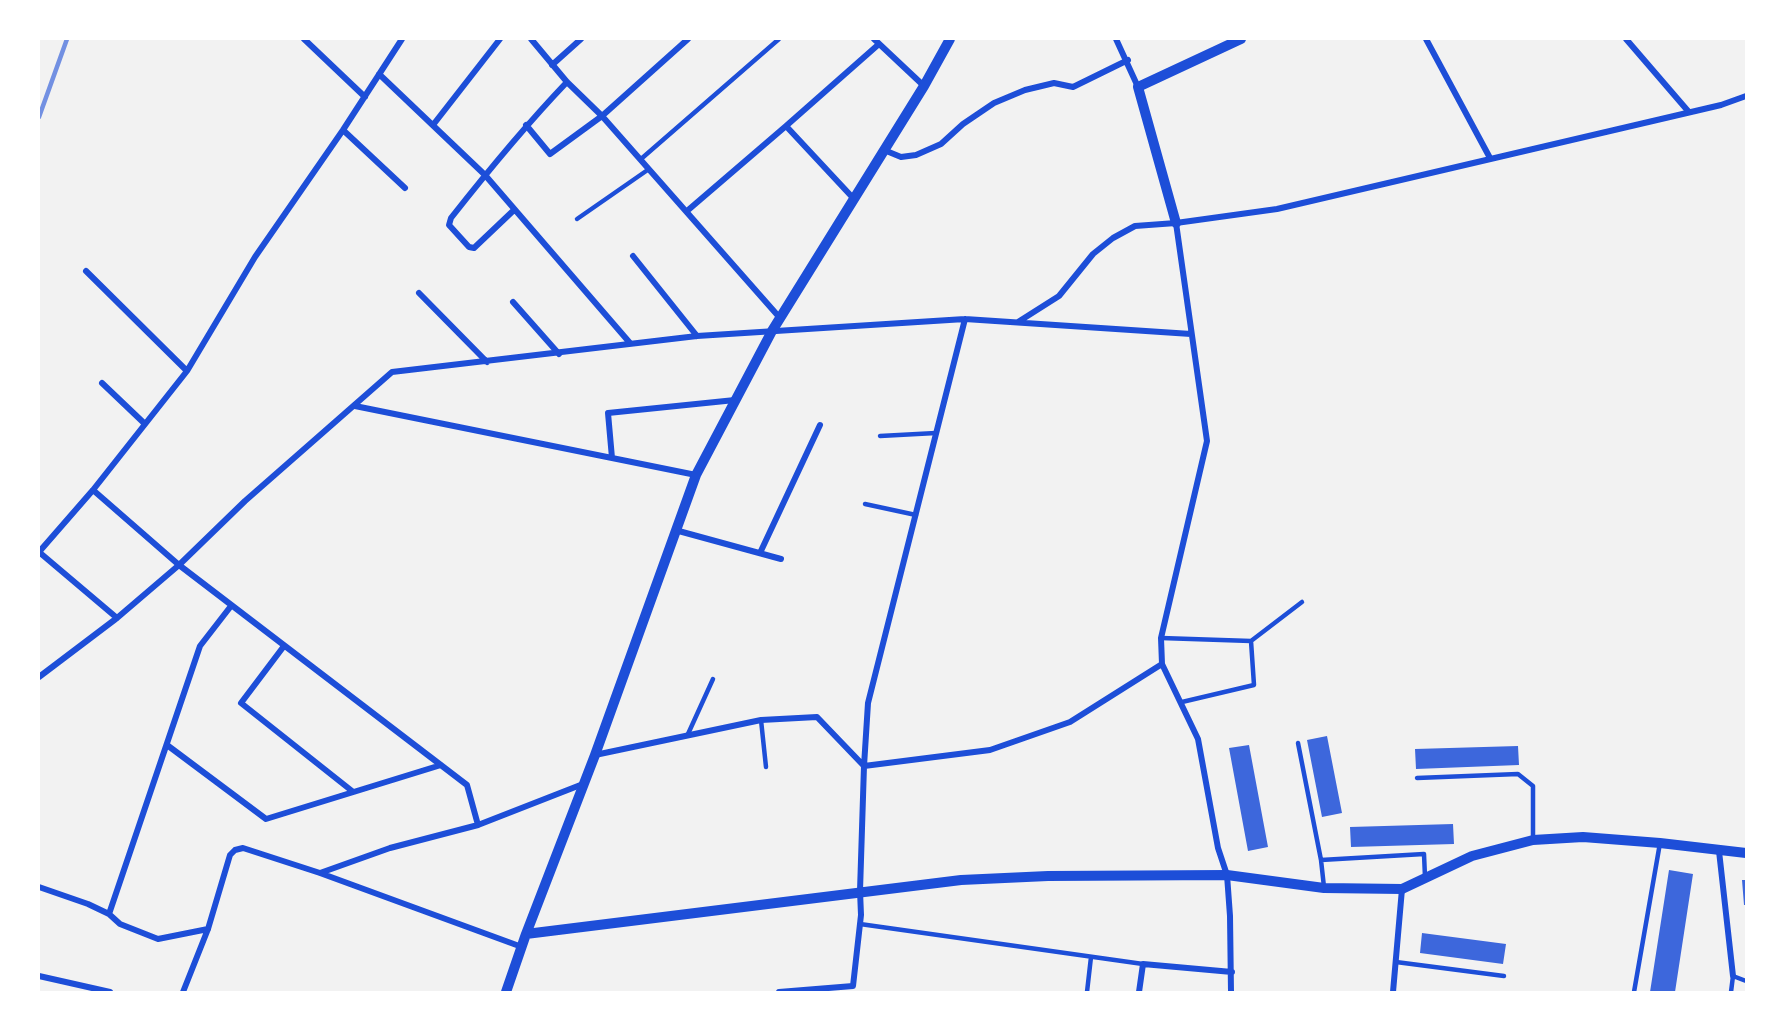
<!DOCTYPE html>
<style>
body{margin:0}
#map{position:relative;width:1785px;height:1031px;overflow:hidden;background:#f2f2f2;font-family:Arial,sans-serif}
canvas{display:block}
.frame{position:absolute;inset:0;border:40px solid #fff;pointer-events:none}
</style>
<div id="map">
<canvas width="1785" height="1031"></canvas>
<div class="frame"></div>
</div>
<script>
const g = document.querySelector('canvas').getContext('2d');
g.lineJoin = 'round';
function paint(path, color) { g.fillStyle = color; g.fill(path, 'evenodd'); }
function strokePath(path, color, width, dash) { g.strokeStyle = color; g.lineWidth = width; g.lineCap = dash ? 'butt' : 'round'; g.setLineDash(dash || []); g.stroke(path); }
const building = new Path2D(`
 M1327,736L1342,813L1322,817L1307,740Z
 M1249,745L1268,847L1248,851L1229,748Z
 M1518,746L1519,765L1416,769L1415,749Z
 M1453,824L1454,844L1351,847L1350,827Z
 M1669,870L1693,874L1675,992H1650Z
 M1742,880H1746V905H1744Z
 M1422,933L1506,944L1503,964L1420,953Z`);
const service = new Path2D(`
 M641,159L779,39
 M577,219L649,169
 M880,436L936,433
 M865,504L916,515
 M1161,638L1251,641L1254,685L1182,702
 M1251,641L1302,602
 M761,720L766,767
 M688,734L713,679
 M1298,743L1321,860
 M1417,778L1518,774L1533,786V840
 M1324,887L1321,860L1424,854L1425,877
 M860,924L1143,964
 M1396,962L1504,976
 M1087,992L1091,957
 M1634,992L1660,843
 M1731,992L1733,976L1746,981`);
const minor = new Path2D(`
 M304,39L365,97
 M531,39L567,82L602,116L780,318
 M874,39L924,86
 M1116,39L1138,87
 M1426,39L1490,158
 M1626,39L1688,111
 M552,65L581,39
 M379,74L485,175L630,343
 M433,125L500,39
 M526,125L550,154L602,116L688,39
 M786,126L879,44
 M343,130L405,188
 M884,150L901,157L916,155L941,144L963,124L994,103L1025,90L1054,83L1073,87L1128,60
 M514,210L474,248L469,247L449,225L451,218C488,171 525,126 567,82
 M687,211L786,126L854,199
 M1176,223L1207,441L1161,638L1162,664L1198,739L1218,848L1227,875L1230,916L1231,992
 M633,256L697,336
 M86,271L187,371
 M419,293L487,362
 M513,302L559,354
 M1018,322L1059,296L1093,254L1113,238L1135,226L1176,223L1277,209L1721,105L1746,96
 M102,383L145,424
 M355,406L696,475
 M612,458L608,413L735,400
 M93,490L179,565L467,785L478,825
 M675,530L781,559
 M39,552L93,490L187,371L255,257L343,130L402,39
 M39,552L117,618
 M760,553L820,425
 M284,646L241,703L352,791
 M39,677L117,618L179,565L245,501L392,372L697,336L965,319L1191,334
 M167,745L266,819L441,765
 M595,755L761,720L817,717L864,766L990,750L1070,722L1162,664
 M1719,851L1733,976
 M320,873L390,848L478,825L583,784
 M39,887L88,904L109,914L120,924L158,939L208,929
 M109,914L200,646L231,606
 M39,976L110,992
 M183,992L208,929L230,855L235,850L243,848L320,873L522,947
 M779,992L853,986L861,915L860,891L864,766L868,703L965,319
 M1139,992L1143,964L1232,972
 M1393,992L1402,889`);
const tertiary = new Path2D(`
 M1176,223L1138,87L1241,39
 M526,934L961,880L1048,876L1227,875L1324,888L1402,889L1472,856L1533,840L1583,837L1660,843L1746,853
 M506,992L526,934L595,755L696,475L772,331L924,86L950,39`);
const rail = new Path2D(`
 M39,117L67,39`);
paint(building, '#3d67dc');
strokePath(service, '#1d4ed8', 4.5);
strokePath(minor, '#1d4ed8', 6);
strokePath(tertiary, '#1d4ed8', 10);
strokePath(rail, '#7290e2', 4.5);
</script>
